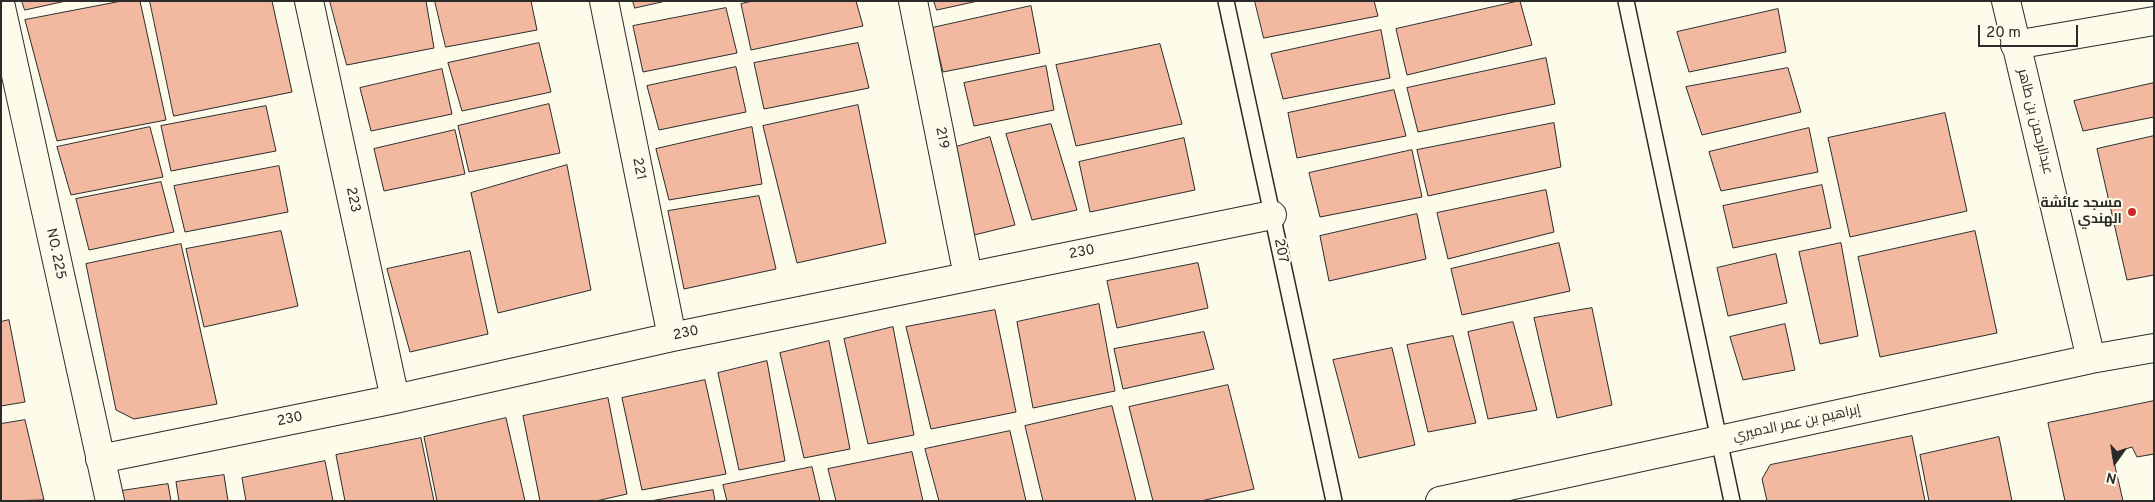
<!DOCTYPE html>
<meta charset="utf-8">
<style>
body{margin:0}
#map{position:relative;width:2155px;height:502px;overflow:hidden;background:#fdfbea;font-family:Overpass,sans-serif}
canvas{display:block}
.frame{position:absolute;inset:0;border:2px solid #2b2b2b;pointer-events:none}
.north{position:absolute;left:2090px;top:437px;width:50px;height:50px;-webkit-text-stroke:4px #fdfbea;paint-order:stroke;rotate:193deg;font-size:14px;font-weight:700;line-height:20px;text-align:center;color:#2b2b2b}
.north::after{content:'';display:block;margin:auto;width:18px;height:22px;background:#2b2b2b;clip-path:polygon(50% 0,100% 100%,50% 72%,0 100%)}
.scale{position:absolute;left:1978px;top:25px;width:100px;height:22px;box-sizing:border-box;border:2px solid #2b2b2b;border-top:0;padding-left:6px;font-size:15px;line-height:18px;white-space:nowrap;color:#2b2b2b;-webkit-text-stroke:4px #fdfbea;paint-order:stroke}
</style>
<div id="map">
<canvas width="2155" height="502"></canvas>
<div class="frame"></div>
<div class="north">N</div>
<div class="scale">20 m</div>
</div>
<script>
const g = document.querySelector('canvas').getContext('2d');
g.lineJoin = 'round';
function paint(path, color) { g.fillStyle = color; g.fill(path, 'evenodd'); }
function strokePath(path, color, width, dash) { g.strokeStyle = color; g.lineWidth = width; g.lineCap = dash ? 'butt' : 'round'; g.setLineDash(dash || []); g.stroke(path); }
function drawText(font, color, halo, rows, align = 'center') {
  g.font = font + ' Overpass,Cairo,sans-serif'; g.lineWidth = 4; g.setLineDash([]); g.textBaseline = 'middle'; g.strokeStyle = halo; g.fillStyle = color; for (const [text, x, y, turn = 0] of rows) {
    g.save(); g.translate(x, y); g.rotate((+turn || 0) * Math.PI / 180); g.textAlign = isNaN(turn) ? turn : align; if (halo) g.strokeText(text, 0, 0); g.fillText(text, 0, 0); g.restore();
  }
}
const building = new Path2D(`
 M22,1H66L25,10Z
 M122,1H140L166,120L57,141L25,20Z
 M150,1H272L292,92L174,116Z
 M330,1H426L434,48L347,65Z
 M435,1H531L537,30L446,47Z
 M633,1H666L635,8Z
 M753,1H856L863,26L751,50L741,4Z
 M934,1H978L937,10Z
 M1255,1H1374L1378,16L1264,38Z
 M1520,1L1532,45L1407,75L1396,29Z
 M1031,6L1040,53L943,72L932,28Z
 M726,8L737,53L643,72L633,26Z
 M1778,9L1786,52L1689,72L1677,32Z
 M1381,30L1390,78L1283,99L1271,54Z
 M539,43L551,92L462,111L448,63Z
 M858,43L869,88L764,109L754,63Z
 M1160,44L1182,124L1076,146L1056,65Z
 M1546,58L1555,104L1418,132L1407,88Z
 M1046,66L1054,110L974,126L964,83Z
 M736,67L746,112L659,130L647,86Z
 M1788,68L1801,112L1702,135L1686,87Z
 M442,69L452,114L371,131L360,88Z
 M2154,83V117L2083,131L2074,101Z
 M1394,90L1406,136L1297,158L1288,113Z
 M549,104L560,153L469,172L458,126Z
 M858,105L886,243L797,263L763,126Z
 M266,106L276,151L171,171L161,126Z
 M1945,113L1967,211L1850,237L1828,138Z
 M1554,123L1561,167L1428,196L1417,150Z
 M1051,124L1077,210L1032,220L1006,134Z
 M150,127L163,177L71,195L57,147Z
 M752,127L762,184L669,200L656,149Z
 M1809,128L1818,172L1721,191L1709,152Z
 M455,130L465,174L384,191L374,149Z
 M2154,136V275L2127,280L2097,149Z
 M990,137L1015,225L974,235L949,149Z
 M1184,138L1195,190L1090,212L1079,162Z
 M1412,150L1422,197L1320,217L1309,173Z
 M567,165L591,290L498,313L471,193Z
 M279,166L288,212L185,232L174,186Z
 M161,182L174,232L89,250L76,199Z
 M1822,185L1831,228L1733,248L1723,206Z
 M1546,190L1554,232L1448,259L1437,213Z
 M759,196L776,269L684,289L668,211Z
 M1417,214L1426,259L1329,281L1320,236Z
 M281,231L298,306L204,327L186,249Z
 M1975,231L1997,333L1880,357L1858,257Z
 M1559,243L1570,291L1462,315L1451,269Z
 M1841,243L1858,336L1820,344L1799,252Z
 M181,244L217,404L134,419L116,410L86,264Z
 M470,251L488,334L410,352L387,269Z
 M1776,254L1787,303L1728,316L1717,268Z
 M1198,263L1208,308L1117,328L1107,281Z
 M1099,304L1115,391L1033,408L1017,322Z
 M1592,308L1612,405L1557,418L1534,318Z
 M995,310L1016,412L931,429L906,327Z
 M9,320L25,402L1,406V322Z
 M1513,322L1537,410L1488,419L1468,332Z
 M1785,324L1795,370L1743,380L1730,337Z
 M893,327L914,435L868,444L844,339Z
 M1204,332L1214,369L1123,389L1114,349Z
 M1453,336L1476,423L1428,432L1407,345Z
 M829,341L850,449L804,458L780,353Z
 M1392,348L1415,445L1359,458L1333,360Z
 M767,361L785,461L739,470L718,373Z
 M705,380L726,474L642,490L622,398Z
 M1228,385L1254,489L1201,501H1153L1129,407Z
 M608,398L627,494L596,501H540L523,416Z
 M2154,401V454L2137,457L2132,447L2112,453L2123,501H2065L2048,423Z
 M1112,406L1136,501H1043L1025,426Z
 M506,418L525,501H437L424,437Z
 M25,420L44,500L1,501V424Z
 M1010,431L1026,501H939L925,449Z
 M1912,436L1925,501H1767L1762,479L1770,465Z
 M1999,437L2012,501H1929L1920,455Z
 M421,438L434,501H345L336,455Z
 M912,452L923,501H836L828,469Z
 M325,461L333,501H246L242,478Z
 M812,467L820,501H727L723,485Z
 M224,475L228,501H179L176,482Z
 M168,484L171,501H123L121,491Z
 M713,490L715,501H651Z`);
const lane = new Path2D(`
 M1226,1L1334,501
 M1626,1L1732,501`);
const street = new Path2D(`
 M309,1L395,399
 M604,1L672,337
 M913,1L968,276
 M2006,1L2091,359
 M1,7L110,501
 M2015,45L2154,21
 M100,459L395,399L672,337L1272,215
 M1440,501L2091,359L2154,348`);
const markers = [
 [2132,212,5,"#c62828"]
];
const streetNames = [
 ["عبدالرحمن بن طاهر",2034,122,76],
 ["219",941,138,79],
 ["221",638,169,79],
 ["223",352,200,78],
 ["207",1280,251,78],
 ["230",1082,253,-11],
 ["NO. 225",55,254,78],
 ["230",686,334,-12],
 ["230",290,420,-12],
 ["إبراهيم بن عمر الدميري",1797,424,-12]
];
const poiNames = [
 ["مسجد عائشة",2122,204],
 ["الهندي",2122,220]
];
paint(building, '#f2b8a0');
strokePath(building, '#2b2b2b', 1);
strokePath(lane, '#2b2b2b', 18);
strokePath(street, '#2b2b2b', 30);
strokePath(lane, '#fdfbea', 15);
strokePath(street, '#fdfbea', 28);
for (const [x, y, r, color] of markers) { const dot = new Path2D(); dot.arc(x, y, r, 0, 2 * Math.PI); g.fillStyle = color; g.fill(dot); strokePath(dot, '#fdfbea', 2); }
drawText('14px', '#2b2b2b', '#fdfbea', streetNames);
drawText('bold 14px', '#2b2b2b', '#fdfbea', poiNames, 'right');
</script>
